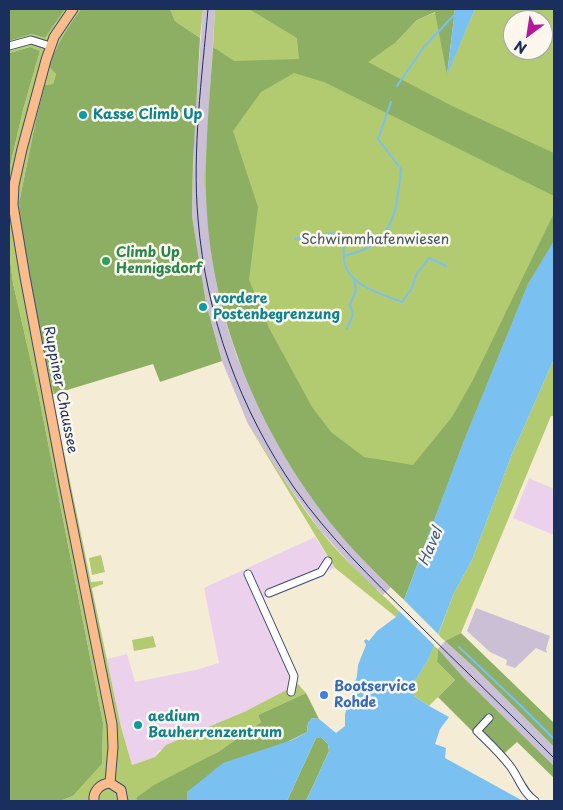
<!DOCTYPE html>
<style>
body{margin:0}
#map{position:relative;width:563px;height:810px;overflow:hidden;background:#f4ecd5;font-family:"Playpen Sans",sans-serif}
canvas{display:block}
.frame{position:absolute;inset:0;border:10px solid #1b2f5e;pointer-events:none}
.north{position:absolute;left:503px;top:10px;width:50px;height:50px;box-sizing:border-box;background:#fbf7ec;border:1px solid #a1a7b3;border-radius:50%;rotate:211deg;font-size:14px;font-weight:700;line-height:20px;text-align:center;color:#1b2f5e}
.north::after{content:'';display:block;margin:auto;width:18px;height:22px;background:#b5179e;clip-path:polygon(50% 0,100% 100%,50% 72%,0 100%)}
</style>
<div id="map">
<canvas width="563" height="810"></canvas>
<div class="frame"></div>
<div class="north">N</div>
</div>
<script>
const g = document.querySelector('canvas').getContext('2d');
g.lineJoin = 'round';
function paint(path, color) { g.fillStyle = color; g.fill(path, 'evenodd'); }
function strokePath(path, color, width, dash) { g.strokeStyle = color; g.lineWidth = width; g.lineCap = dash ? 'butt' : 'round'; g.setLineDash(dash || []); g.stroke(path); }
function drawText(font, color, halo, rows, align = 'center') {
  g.font = font + ' "Playpen Sans",sans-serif'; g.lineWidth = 5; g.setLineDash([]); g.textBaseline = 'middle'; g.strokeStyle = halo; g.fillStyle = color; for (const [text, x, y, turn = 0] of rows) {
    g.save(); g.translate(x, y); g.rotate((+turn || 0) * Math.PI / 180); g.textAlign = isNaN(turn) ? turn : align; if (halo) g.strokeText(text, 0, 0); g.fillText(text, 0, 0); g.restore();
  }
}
const built = new Path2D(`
 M529,478L554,489V535L513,518Z
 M315,537L335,568L261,599L298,684L244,712L158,751L155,757L132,765L121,727L107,659L127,654L135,682L196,670L219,663L204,588Z`);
const industrial = new Path2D(`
 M203,9H215L206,160L217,286L225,319L237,357L275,439L311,495L339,532L391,587L383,595L377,589L375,590L353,567L320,530L283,478L248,424L222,361L206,303L192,216L194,131Z
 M476,608L550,636L546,649L547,653L536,648L515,668L506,665L507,660L490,652L467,631Z
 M445,641L475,668L554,747V766L464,678L438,649Z`);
const green = new Path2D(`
 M65,9H81C67,28 56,45 49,67L56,74L53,84L45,85L37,115L19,203L54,394L52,395L91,582L103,581V584L92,588L121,727L132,765L155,757L166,745L244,712L298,684L306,693L258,715L261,722L218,752L136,798L137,801H60L73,796L102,764L103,723L39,397L13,283L9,251V171L23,110L40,51L29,47L9,53V41L32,34L45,38Z
 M170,9H203L200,38L175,21Z
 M215,9H249L396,42L417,20L436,12L447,74L475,9H554V248L405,589L239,357L218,293L204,180L216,49L213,47ZM513,20H543V50H513Z
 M554,359V416H551L461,633L445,641L438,635L454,593L472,560L512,454Z
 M248,424C271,459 293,495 319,529C343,560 372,584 399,611L396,617L335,568Z
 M101,555L105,572L92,575L89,558Z
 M153,636L156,647L134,651L132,640Z
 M433,645L438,649L437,662L455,680L429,706L414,696L413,684L428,660Z`);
const forest = new Path2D(`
 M9,9H65L45,38L32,34L9,41Z
 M81,9H170L175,21L200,38L193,162L192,216L206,303L222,361L160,382L153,364L54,394L27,274L19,203L37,115L45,85L53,84L56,74L49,67C56,45 67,28 81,9Z
 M249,9H455L447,75L435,12L417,20L396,42L368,62L452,106L554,153V196L324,82L294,73L261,92L233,131L258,207L249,280L269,328L312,407L331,432L364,457L413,465L452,417L473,380L554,213V241L528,284L463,443L404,600C381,578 358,556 338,532C260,438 208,313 206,190C205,142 210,94 213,47L234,61L299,59L297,38Z
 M30,47L40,51L23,110L9,171V53Z
 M9,251L13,283L39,397L103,723L102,764L73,796L60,801H9Z
 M461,633L554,723V747L475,668L445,641Z
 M438,649L464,678L554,766V778L517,742L499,758L438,697L455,680L437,662Z
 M306,693L319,719L312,718L308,723L307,732L187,792V801H137L136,798L154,785L218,752L261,722L258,715Z
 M316,738H322L328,744L329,751L306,801H287Z`);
const water = new Path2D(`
 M455,9H475L447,75Z
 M554,241V359L512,454L472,560L454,593L428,660L413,684L414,696L429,706L449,717L440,729L435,744L446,748L445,758L523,801H306L329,751L328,744L322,738H316L287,801H187V792L223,763L292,740L307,732L308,723L312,718L319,719L336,733L345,726V714L357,676L358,665L366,645L364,641L366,639L369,641L377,631L396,617L404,600L463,443L528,284Z`);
const pier = new Path2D(`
 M402,598L440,636L435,646L397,609Z`);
const stream = new Path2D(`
 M397,86L424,47L455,14
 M391,102L378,139L401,169C398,199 396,233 367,248C360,252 351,254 344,256C343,284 381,294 402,302L412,288L416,275L429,258L446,266
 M295,239L333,233L343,240L344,256
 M347,329L353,314L350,305L356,290L354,279
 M459,647L519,704L554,739`);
const minor = new Path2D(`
 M9,46L31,40L50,46
 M248,574L294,676L291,692
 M269,593L321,572L328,561
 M489,718L477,731C488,742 500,753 510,766C519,778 523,793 535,801`);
const major = new Path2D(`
 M73,9L54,37L46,60L22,149L14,185L13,205L25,277L65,489L112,724L113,747L110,783
 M94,801C93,791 100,784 110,783L121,790L123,801`);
const tram = new Path2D(`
 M208,9C202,77 192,151 198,219C206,316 240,410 295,489C329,537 371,578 413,619C460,666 508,711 554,758`);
const markers = [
 [83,115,5,"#0f9aa8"],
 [106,261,5,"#2e9e5b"],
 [203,307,5,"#0f9aa8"],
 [324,695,5,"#3f7fe0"],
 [138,725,5,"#0f9aa8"]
];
const cultureNames = [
 ["Kasse Climb Up",93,115],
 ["vordere",213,299],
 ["Postenbegrenzung",213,315],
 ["aedium",148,717],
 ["Bauherrenzentrum",148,733]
];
const parkNames = [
 ["Schwimmhafenwiesen",375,240]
];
const leisureNames = [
 ["Climb Up",116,253],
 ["Hennigsdorf",116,269]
];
const streetNames = [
 ["Ruppiner Chaussee",60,390,79]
];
const shopNames = [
 ["Bootservice",334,687],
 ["Rohde",334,703]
];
const waterNames = [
 ["Havel",431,547,-67]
];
paint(built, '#ebd1ec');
paint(industrial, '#cbbfd6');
paint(green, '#b2cb71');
paint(forest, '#8daf63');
paint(water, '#7ac0f1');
paint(pier, '#f4ecd5');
strokePath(stream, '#7ac0f1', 2);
strokePath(minor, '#3c4b70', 9);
strokePath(major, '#3c4b70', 11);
strokePath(minor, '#fff', 7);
strokePath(major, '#f9bc8a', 9);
strokePath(tram, '#1b2f5e', 1);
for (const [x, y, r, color] of markers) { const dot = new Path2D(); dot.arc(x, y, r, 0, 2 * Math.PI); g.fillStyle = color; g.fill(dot); strokePath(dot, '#fbf7ec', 2); }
drawText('bold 14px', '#0d838f', '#fbf7ec', cultureNames, 'left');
drawText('14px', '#415663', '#fbf7ec', parkNames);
drawText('bold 14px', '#27864d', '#fbf7ec', leisureNames, 'left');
drawText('14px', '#1b2f5e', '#fbf7ec', streetNames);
drawText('bold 14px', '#366cbe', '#fbf7ec', shopNames, 'left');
drawText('italic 15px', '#385a8a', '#fbf7ec', waterNames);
</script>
